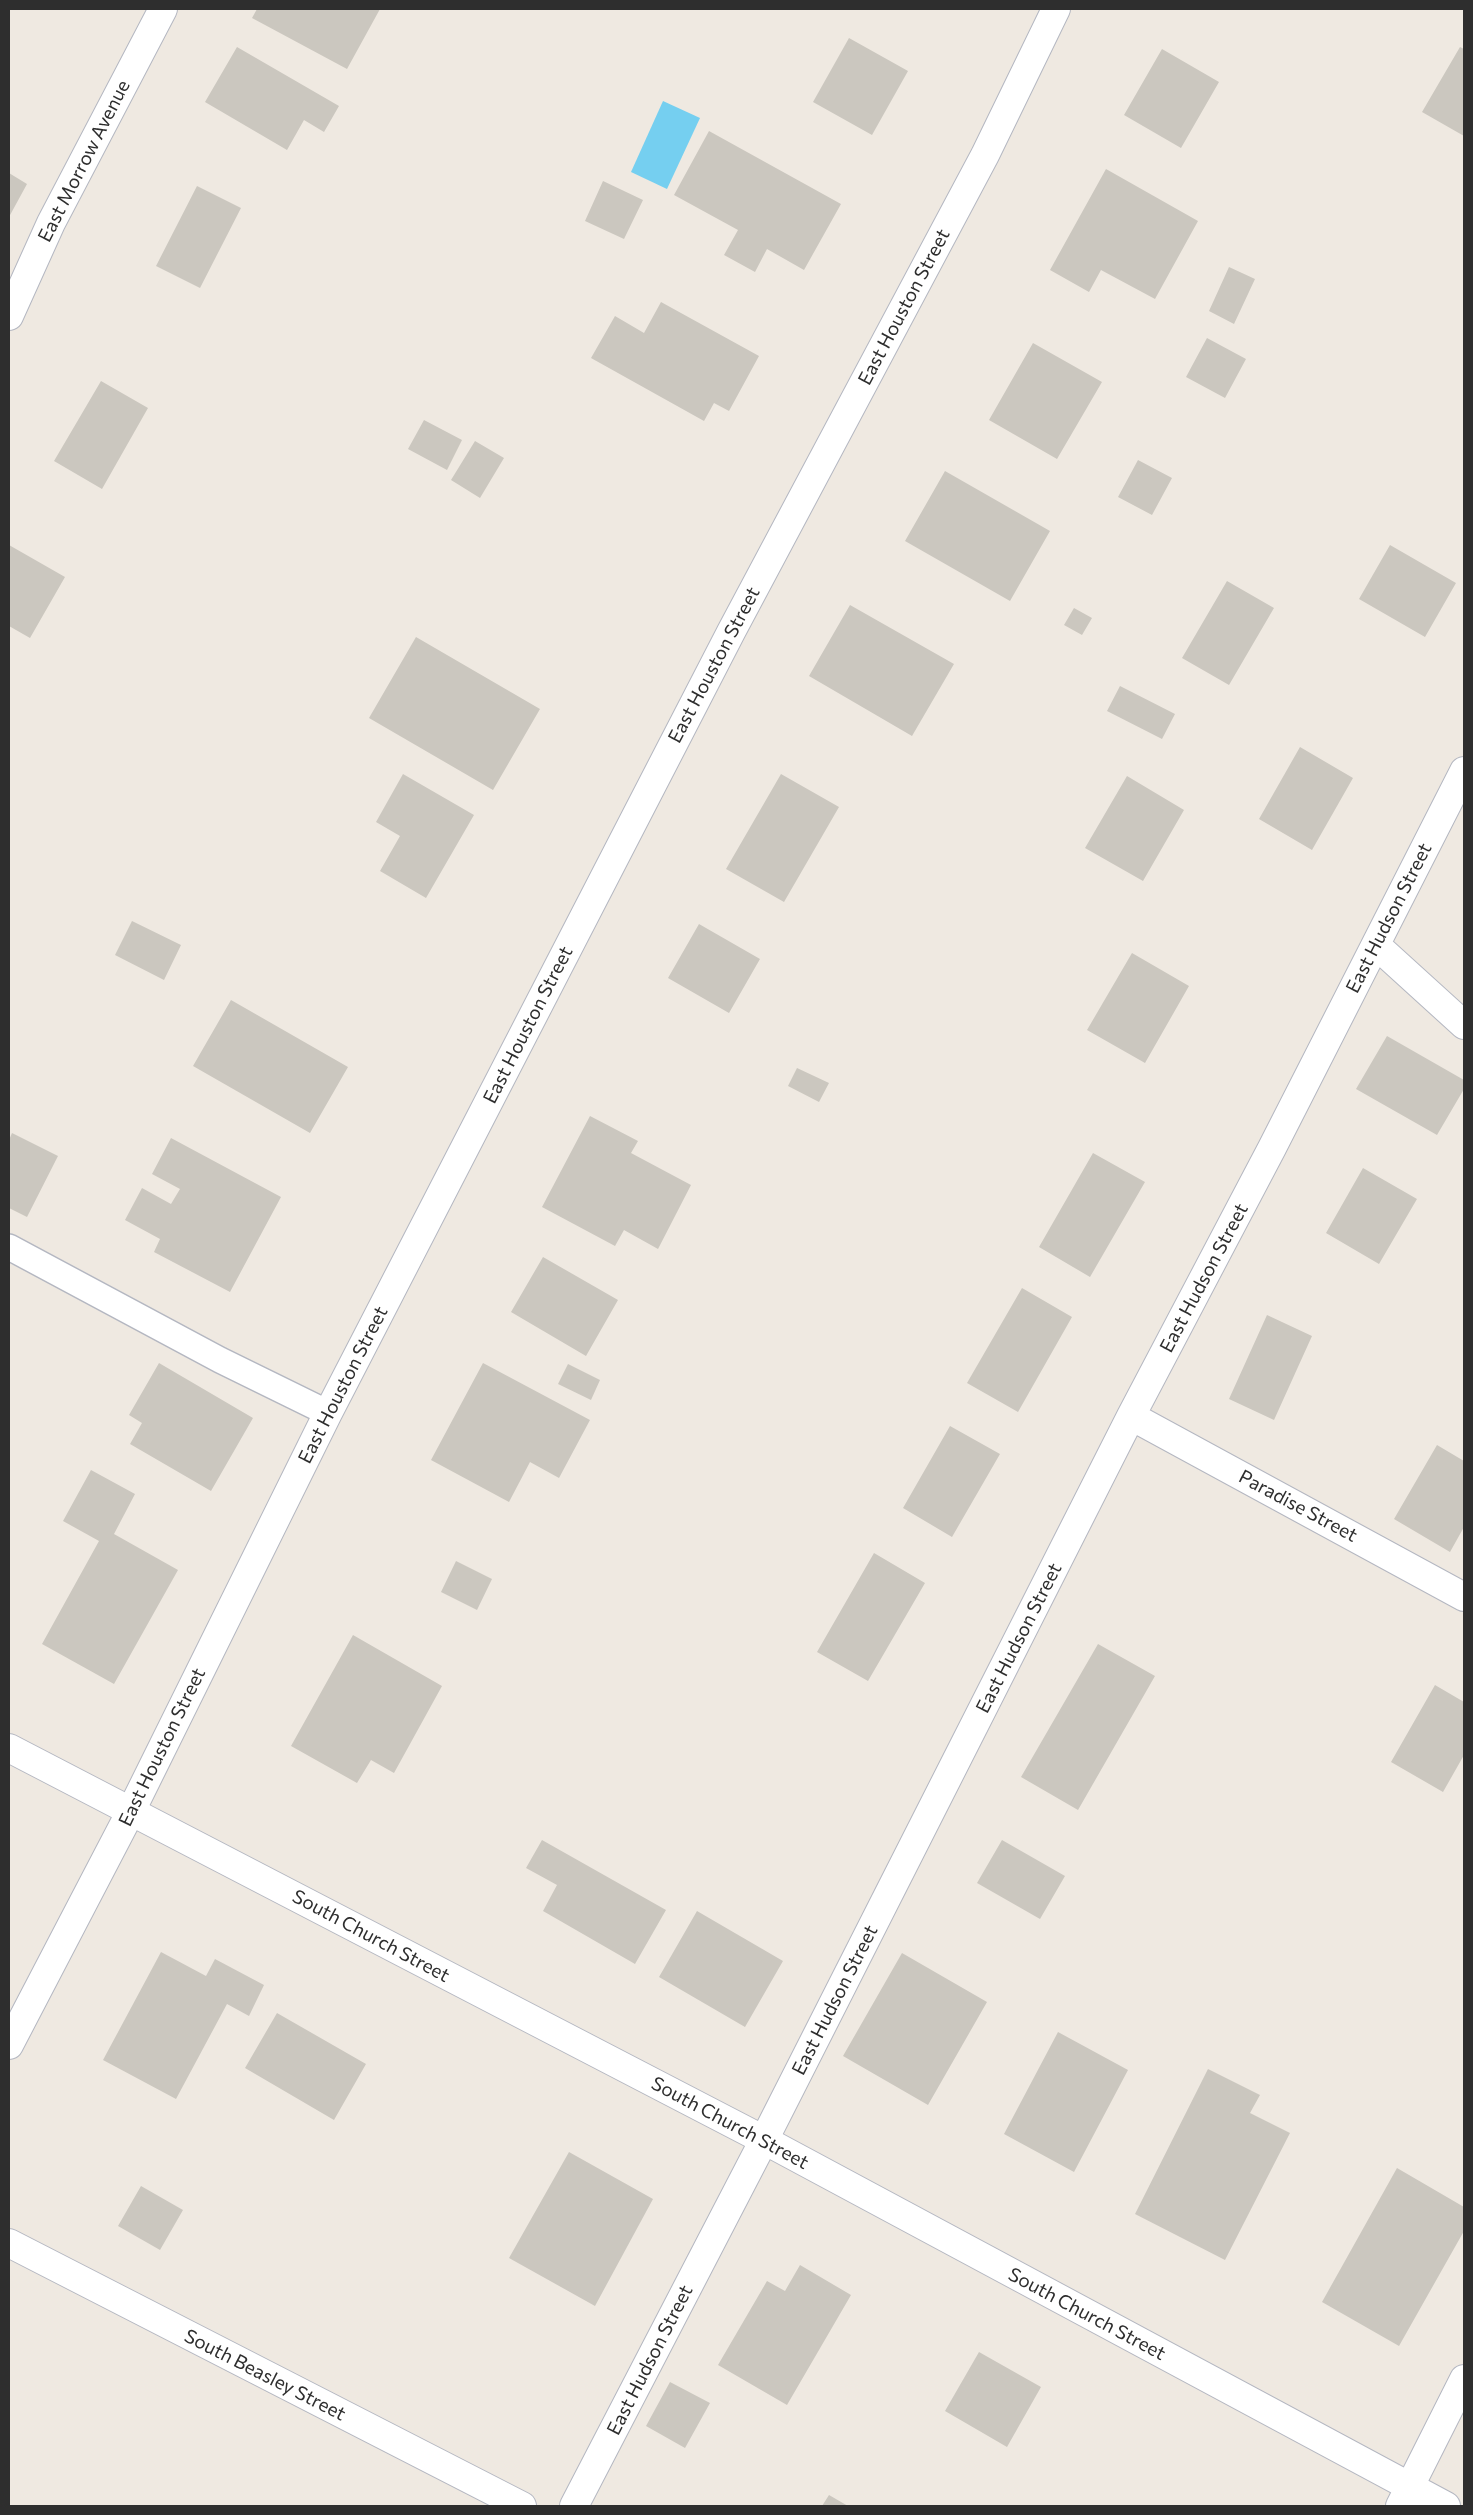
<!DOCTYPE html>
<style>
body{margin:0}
#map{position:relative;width:1473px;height:2515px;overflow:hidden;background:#efe9e1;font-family:Commissioner,sans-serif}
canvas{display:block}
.frame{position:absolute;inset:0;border:10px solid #2e2e2e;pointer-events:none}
</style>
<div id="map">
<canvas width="1473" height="2515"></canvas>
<div class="frame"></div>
</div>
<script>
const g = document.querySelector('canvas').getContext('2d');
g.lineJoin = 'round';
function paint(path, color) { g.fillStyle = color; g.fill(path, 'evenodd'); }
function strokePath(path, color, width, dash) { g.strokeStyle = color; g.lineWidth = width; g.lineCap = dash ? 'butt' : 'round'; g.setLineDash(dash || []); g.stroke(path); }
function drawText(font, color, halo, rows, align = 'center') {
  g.font = font + ' Commissioner,sans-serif'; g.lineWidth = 4.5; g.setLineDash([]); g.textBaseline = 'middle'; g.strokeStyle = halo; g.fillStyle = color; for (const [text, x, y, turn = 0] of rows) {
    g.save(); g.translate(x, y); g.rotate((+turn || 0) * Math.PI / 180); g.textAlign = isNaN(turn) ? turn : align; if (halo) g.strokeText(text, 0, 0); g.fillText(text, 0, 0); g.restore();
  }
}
const water = new Path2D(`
 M663,101L700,118L667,189L631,172Z`);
const building = new Path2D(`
 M257,9H380L347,69L252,18Z
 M849,38L908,71L872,135L813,102Z
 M237,47L339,106L324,132L304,120L287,150L205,102Z
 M1460,47L1464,49V136L1422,112Z
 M1162,49L1219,82L1181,148L1124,115Z
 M709,131L841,204L804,270L767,249L755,272L724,255L738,230L674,195Z
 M1106,169L1198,221L1155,299L1101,270L1089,292L1050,270Z
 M9,173L27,184L9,217Z
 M603,181L643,200L624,239L585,221Z
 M197,186L241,208L200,288L156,266Z
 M1229,267L1255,279L1234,324L1209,311Z
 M661,302L759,356L729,411L714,403L704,421L591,358L615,316L644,333Z
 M1207,338L1246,359L1225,398L1186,377Z
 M1033,343L1102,382L1057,459L989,420Z
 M101,381L148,408L102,489L54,461Z
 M424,420L462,440L447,470L408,449Z
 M475,441L504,458L480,498L451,480Z
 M1138,460L1172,478L1152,515L1118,497Z
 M945,471L1050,531L1010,601L905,541Z
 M9,545L65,577L30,638L9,626Z
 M1390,545L1456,583L1425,637L1359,599Z
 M1227,581L1274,608L1229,685L1182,658Z
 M850,605L954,664L912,736L809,676Z
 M1074,608L1092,618L1082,635L1064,625Z
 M416,637L540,709L493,790L369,718Z
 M1120,686L1175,714L1162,739L1107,711Z
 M1300,747L1353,778L1312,850L1259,819Z
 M403,774L474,815L426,898L380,871L400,836L376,822Z
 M781,774L839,807L784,902L726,869Z
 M1127,776L1184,810L1143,881L1085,848Z
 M132,921L181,945L164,980L115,955Z
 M699,924L760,959L729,1013L668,978Z
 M1132,953L1189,986L1145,1063L1087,1030Z
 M231,1000L348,1067L310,1133L193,1066Z
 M1387,1036L1464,1080V1089L1437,1135L1356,1089Z
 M797,1068L829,1083L819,1102L788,1086Z
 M590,1116L638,1141L631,1153L691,1185L658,1249L624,1230L615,1246L542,1207Z
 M12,1133L58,1156L27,1217L9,1208V1140Z
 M171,1138L281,1197L230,1292L154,1252L160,1239L125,1220L142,1188L171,1204L180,1189L152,1174Z
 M1093,1153L1145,1182L1090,1277L1039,1247Z
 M1363,1168L1417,1199L1379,1264L1326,1233Z
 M543,1257L618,1300L586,1356L511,1312Z
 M1022,1288L1072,1317L1018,1412L967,1383Z
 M1267,1315L1312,1336L1274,1420L1229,1399Z
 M159,1363L253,1418L211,1491L130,1444L142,1423L129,1415Z
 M483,1363L590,1420L559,1478L530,1462L509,1502L431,1460Z
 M568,1364L600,1380L591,1400L558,1384Z
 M950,1426L1000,1454L952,1537L903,1508Z
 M1437,1445L1464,1461V1527L1450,1552L1394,1519Z
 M91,1470L135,1494L114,1534L178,1570L114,1684L42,1644L99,1541L63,1521Z
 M874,1553L925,1583L868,1681L817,1652Z
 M456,1561L492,1579L477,1610L441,1592Z
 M353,1635L442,1686L394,1773L371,1760L357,1783L291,1746Z
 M1098,1644L1155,1676L1078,1810L1021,1777Z
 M1435,1685L1464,1702V1755L1443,1792L1391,1762Z
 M542,1840L666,1910L635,1964L543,1911L557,1885L526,1868Z
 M1002,1840L1065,1876L1040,1919L977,1883Z
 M697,1911L783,1961L745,2027L659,1977Z
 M161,1952L206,1976L215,1959L264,1985L249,2016L227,2004L176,2099L103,2060Z
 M902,1953L987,2002L928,2105L843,2056Z
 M277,2013L366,2064L334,2120L245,2068Z
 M1058,2032L1128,2070L1074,2172L1004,2134Z
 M1208,2069L1260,2095L1250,2113L1290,2133L1225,2260L1135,2214Z
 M569,2152L653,2199L595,2306L509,2258Z
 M1397,2168L1464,2207V2231L1399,2346L1322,2302Z
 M141,2186L183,2210L160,2250L118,2226Z
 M800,2265L851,2295L787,2405L718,2365L767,2281L785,2291Z
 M979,2352L1041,2387L1007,2447L945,2411Z
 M670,2382L710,2403L685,2448L646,2426Z
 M829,2495L848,2506H822Z`);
const lane = new Path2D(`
 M9,1247L220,1360L328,1413`);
const street = new Path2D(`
 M9,316L51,223L163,9
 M1376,945L1464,1025
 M1131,1416L1464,1597
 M9,2045L131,1811L328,1413L731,632L985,155L1056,9
 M9,2243L522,2506
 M574,2506L764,2140L1131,1416L1272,1148L1464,771
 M1400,2506L1464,2379`);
const secondary = new Path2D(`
 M9,1748L764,2140L1446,2506`);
const streetNames = [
 ["East Morrow Avenue",84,161,-63],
 ["East Houston Street",904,307,-62],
 ["East Houston Street",714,665,-62],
 ["East Hudson Street",1389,918,-63],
 ["East Houston Street",528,1025,-63],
 ["East Hudson Street",1204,1278,-62],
 ["East Houston Street",343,1385,-63],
 ["Paradise Street",1298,1506,28],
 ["East Hudson Street",1019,1638,-63],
 ["East Houston Street",162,1747,-64],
 ["South Church Street",371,1936,28],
 ["East Hudson Street",835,2000,-63],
 ["South Church Street",730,2123,28],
 ["South Church Street",1087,2314,28],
 ["East Hudson Street",650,2360,-63],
 ["South Beasley Street",265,2375,27]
];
paint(water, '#75cff0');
paint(building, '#cbc7bf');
strokePath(lane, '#b4b7c1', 28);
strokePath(street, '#b4b7c1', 30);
strokePath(secondary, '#b4b7c1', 30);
strokePath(lane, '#fff', 25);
strokePath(street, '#fff', 28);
strokePath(secondary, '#fff', 28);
drawText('19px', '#2e2e2e', '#fff', streetNames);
</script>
